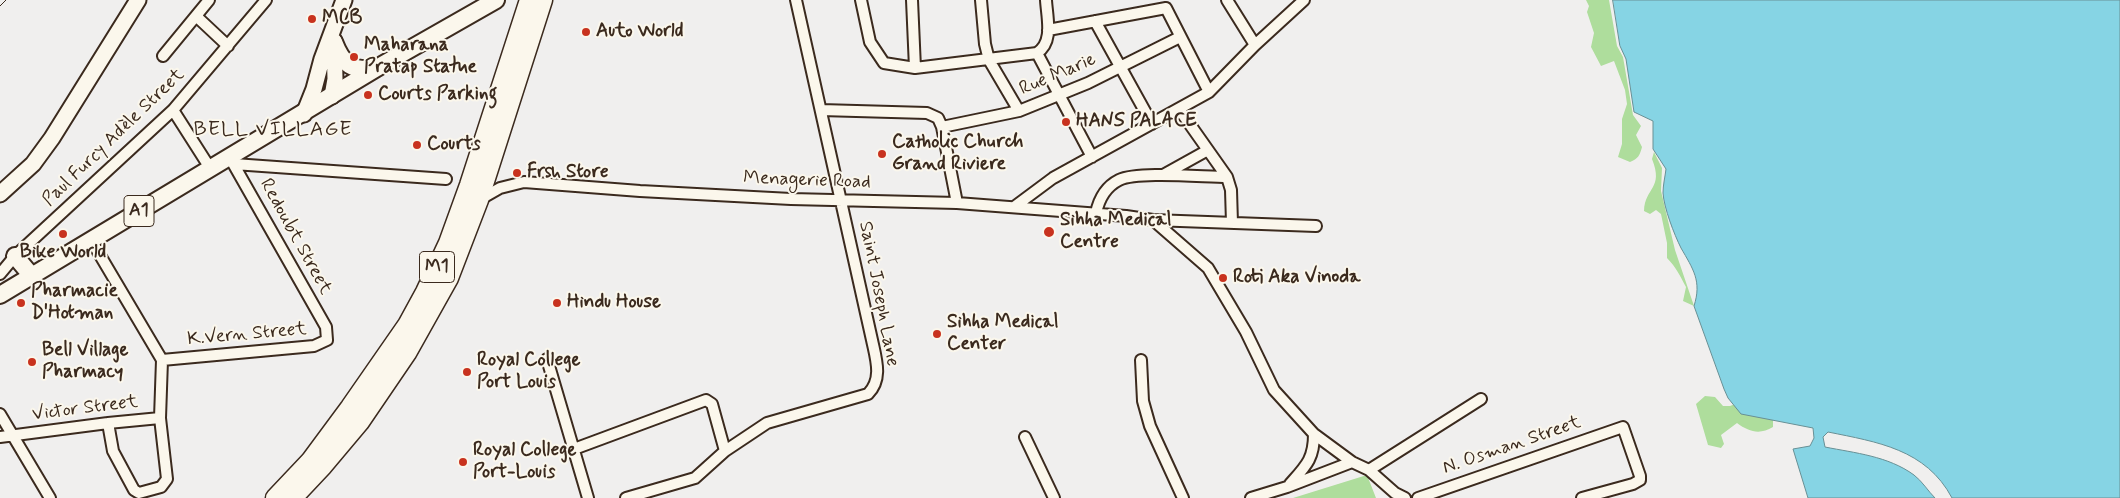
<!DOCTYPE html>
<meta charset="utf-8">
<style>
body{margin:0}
canvas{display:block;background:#f0efee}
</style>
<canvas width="2120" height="498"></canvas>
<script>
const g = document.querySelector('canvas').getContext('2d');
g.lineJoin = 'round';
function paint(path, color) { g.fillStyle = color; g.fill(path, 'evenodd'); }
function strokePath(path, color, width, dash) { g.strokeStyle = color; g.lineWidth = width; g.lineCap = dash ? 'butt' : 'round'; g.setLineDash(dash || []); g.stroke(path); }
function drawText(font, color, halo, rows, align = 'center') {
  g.font = font + ' Mynerve,sans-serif'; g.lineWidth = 4; g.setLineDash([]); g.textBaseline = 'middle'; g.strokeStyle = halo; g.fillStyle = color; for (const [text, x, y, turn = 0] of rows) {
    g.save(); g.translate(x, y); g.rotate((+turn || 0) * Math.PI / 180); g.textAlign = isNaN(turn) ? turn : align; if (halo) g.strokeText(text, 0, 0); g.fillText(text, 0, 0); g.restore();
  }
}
const green = new Path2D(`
 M1586,0H1609L1617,46L1623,57L1633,115L1641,126L1636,135L1642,147C1640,155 1638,159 1630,162L1618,157L1622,144V119L1627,104L1625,90L1614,61L1601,66L1591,47L1594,33L1587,12L1589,6Z
 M1654,152L1662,168L1661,191L1675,250L1694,306L1683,301L1686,287C1680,276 1676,267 1667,258V243L1661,214L1656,210L1650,214L1644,211C1645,187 1664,189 1652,159Z
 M1705,396L1715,397L1723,406H1730L1751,398L1773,413V427C1760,435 1749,432 1737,423L1721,435L1724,444L1721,448L1708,445L1696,404Z
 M1367,475L1376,498H1293Z`);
const water = new Path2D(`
 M1613,0H2120V498H1952C1926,449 1877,442 1828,432L1823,437L1825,447C1855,453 1888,456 1914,475C1922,481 1928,491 1935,498H1808L1793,449L1810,446L1814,438L1813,428L1741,414L1728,398L1724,389L1694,306C1702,281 1693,269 1681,248C1674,234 1664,208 1663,193C1663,185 1665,177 1666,169L1653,149V121L1634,112L1626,59L1620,46Z`);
const minor = new Path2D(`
 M861,0L870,42L884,63L915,68L1037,53C1054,42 1047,18 1046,0
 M912,0L915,68
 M981,0L985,44L989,60L1019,111
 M1227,0L1255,45
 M1166,8L1209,92
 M196,16L228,46
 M1095,21L1152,124
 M1048,30L1166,8
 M1037,53L1092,157
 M163,56L209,0
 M1179,109L1227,177L1231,190L1232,223
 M173,110L210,168
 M821,110L927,113L938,118L942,127L957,203
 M942,127L1019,111L1088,83L1180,37
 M234,164L446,179
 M1163,175L1208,150
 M479,200L500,188L524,182L640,191L791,199L957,203L1126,216L1153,220L1316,226
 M1014,207L1053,178L1209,92L1255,45L1304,0
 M1096,213C1099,199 1105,187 1119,180C1138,171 1203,177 1227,177
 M1153,220L1208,268L1246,332L1274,390L1314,434L1352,462L1369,470L1395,493L1405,498
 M91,240L162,360
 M0,274L15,256L173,110L266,0
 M547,359L588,498
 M162,360L314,346L327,340L326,327L230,158
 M1141,360L1143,401L1150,426L1183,498
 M0,414L50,498
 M108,423L113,451L134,490L139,493L161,487L167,479L160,418L162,360
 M0,437L108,423L160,418
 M1025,437L1054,498
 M574,449L706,400L712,404L725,451
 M1369,470L1481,399
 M1290,484C1306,466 1314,459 1314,434
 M626,498L695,478L725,451L767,423L868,394C883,379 876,359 872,340L796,0
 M1251,498L1287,487L1352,462
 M1418,498L1623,427L1640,476V480L1633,484L1582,498`);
const secondary = new Path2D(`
 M332,96L335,79L334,41
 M304,114L314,89L322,59L344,0
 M0,194L33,164L52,138L138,0`);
const primary = new Path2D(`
 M334,42C343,65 352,72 377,68
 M15,256L31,275
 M0,295L382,65L496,0`);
const trunk = new Path2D(`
 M275,498L310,461L350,407L407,325L425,292L448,243L469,185L529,0
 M293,498L323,466L360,422L407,353L449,278L479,200L543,0`);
const tram = new Path2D(`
 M0,6L6,0`);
const markers = [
 [312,19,5,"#c8321e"],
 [586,32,5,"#c8321e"],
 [354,57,5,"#c8321e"],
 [368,95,5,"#c8321e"],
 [1066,122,5,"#c8321e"],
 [417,145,5,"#c8321e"],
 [882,154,5,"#c8321e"],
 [517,173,5,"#c8321e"],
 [1049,232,6,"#c8321e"],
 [63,234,5,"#c8321e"],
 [1223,278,5,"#c8321e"],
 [21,303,5,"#c8321e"],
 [557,303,5,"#c8321e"],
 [937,334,5,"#c8321e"],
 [32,362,5,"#c8321e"],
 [467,372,5,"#c8321e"],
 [463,462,5,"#c8321e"]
];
const shields = [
 [139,211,30],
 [437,267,35]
];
const shieldNames = [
 ["A1",139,211],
 ["M1",437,267]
];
const poiNames = [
 ["MCB",322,19],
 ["Auto World",596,32],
 ["Maharana",364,46],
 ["Pratap Statue",364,68],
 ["Courts Parking",378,95],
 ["HANS PALACE",1076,122],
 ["Catholic Church",892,143],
 ["Grand Riviere",892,165],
 ["Courts",427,145],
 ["Frsh Store",527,173],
 ["Sihha Medical",1060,221],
 ["Centre",1060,243],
 ["Bike World",63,253,"center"],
 ["Roti Aka Vinoda",1233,278],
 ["Pharmacie",31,292],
 ["D'Hotman",31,314],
 ["Hindu House",567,303],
 ["Sihha Medical",947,323],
 ["Center",947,345],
 ["Bell Village",42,351],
 ["Pharmacy",42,373],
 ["Royal College",477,361],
 ["Port Louis",477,383],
 ["Royal College",473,451],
 ["Port-Louis",473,473]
];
const streetNames = [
 ["Rue Marie",1058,75,-23],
 ["Paul Furcy Adèle Street",114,138,-44],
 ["Menagerie Road",807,181,2],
 ["Redoubt Street",295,237,61],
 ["Saint Joseph Lane",878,294,79],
 ["K.Vern Street",247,335,-5],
 ["Victor Street",85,409,-7],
 ["N. Osman Street",1512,446,-19]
];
const quarterNames = [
 ["BELL VILLAGE",273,131]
];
paint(green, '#aedd9c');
paint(water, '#86d4e4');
strokePath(water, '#689095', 1);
strokePath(minor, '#3b2a1e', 14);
strokePath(secondary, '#3b2a1e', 19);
strokePath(primary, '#3b2a1e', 20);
strokePath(trunk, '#3b2a1e', 21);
strokePath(minor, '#fbf7ec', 10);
strokePath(secondary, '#fbf7ec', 15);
strokePath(primary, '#fbf7ec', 16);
strokePath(trunk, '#fbf7ec', 18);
strokePath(tram, '#3b2a1e', 1);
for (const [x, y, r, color] of markers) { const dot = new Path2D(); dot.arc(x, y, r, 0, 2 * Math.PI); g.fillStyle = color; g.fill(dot); strokePath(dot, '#fbf7ec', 2); }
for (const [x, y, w] of shields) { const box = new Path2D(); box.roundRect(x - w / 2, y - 15.5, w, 31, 4); g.fillStyle = '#fbf7ec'; g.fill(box); strokePath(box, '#3b2a1e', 1); }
drawText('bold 18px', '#3b2a1e', null, shieldNames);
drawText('bold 19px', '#3b2a1e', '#fbf7ec', poiNames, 'left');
drawText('19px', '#3b2a1e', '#fbf7ec', streetNames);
g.letterSpacing = '1px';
drawText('21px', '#3b2a1e', '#fbf7ec', quarterNames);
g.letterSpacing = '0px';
</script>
